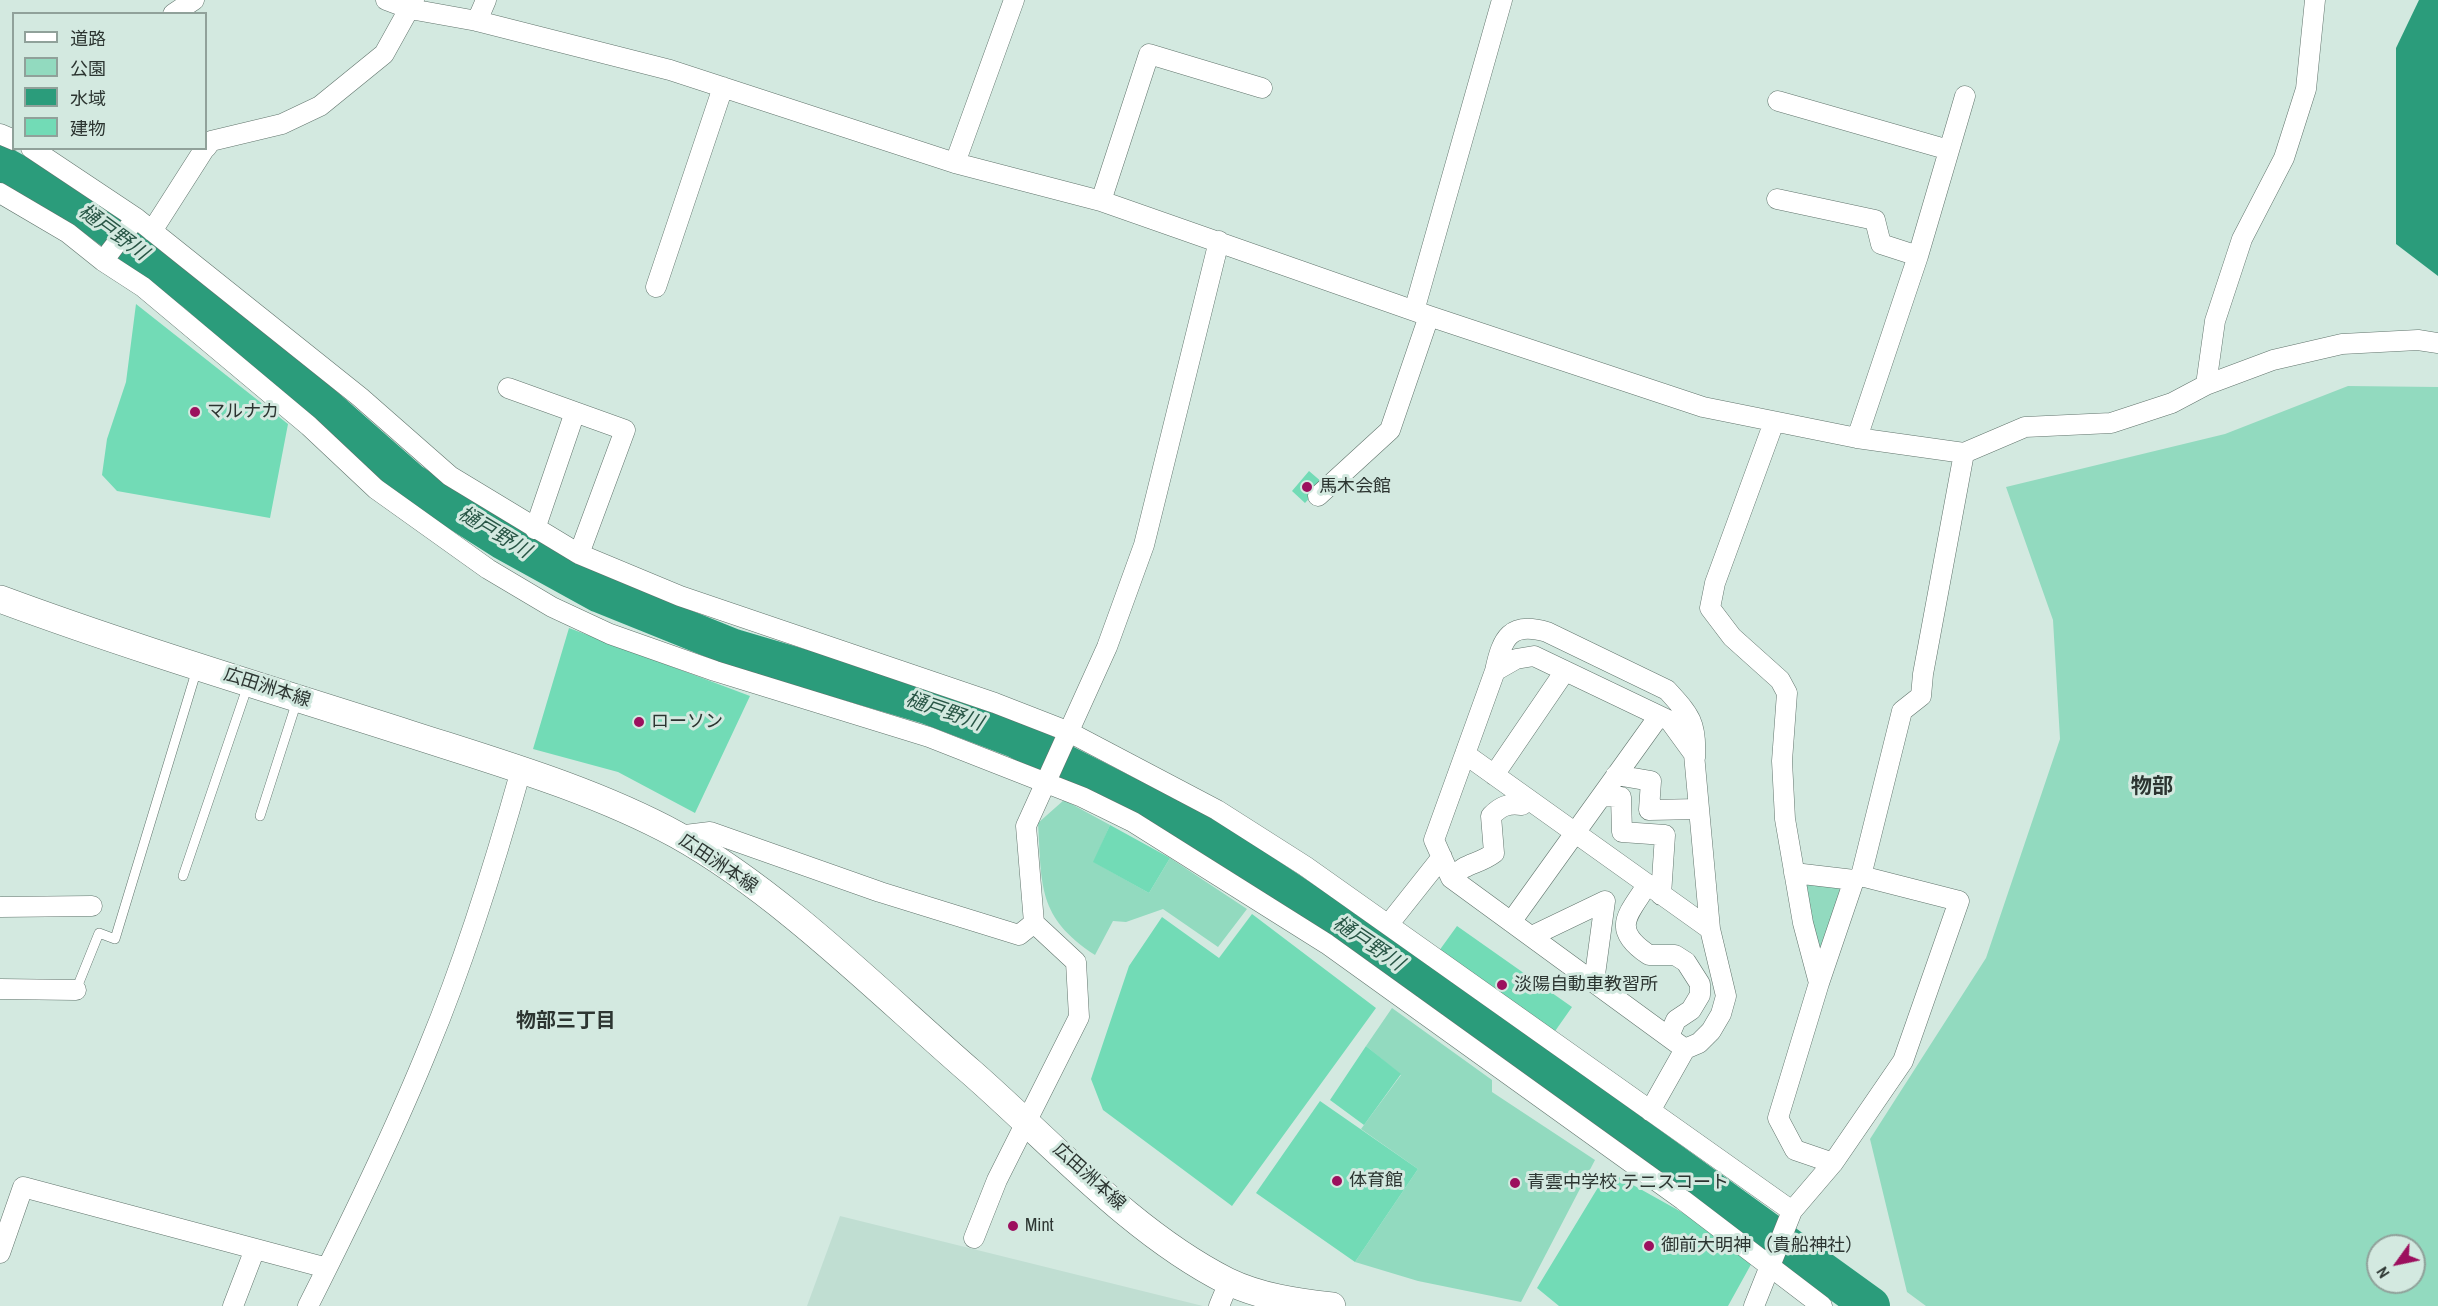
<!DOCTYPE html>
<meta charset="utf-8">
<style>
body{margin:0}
#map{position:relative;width:2438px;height:1306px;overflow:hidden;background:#d3e9e0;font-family:"Archivo Narrow","Noto Sans JP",sans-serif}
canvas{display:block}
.legend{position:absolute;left:12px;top:12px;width:195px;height:138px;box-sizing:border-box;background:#d3e9e0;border:2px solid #90a19a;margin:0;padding:8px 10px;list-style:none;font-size:18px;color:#2c3531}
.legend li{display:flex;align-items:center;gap:12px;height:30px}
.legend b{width:30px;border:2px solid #90a19a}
.north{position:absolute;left:2366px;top:1234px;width:60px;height:60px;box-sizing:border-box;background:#d3e9e0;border:2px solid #90a19a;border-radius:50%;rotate:237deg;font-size:16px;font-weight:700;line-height:24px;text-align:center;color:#2c3531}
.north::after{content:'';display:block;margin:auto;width:21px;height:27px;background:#9c105e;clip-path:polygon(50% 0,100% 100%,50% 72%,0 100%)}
</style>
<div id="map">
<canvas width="2438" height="1306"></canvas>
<ul class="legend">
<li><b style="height:8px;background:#fff"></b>道路</li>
<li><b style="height:16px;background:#92dabf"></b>公園</li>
<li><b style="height:16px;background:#2b9c7b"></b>水域</li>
<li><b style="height:16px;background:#72dbb6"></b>建物</li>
</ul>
<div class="north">N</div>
</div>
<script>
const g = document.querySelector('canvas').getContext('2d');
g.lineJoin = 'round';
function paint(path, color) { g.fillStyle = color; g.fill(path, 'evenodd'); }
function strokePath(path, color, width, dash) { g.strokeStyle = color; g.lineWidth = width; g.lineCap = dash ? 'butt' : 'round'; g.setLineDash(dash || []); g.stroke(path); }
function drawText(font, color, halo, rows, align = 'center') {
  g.font = font + ' "Archivo Narrow","Noto Sans JP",sans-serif'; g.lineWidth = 6; g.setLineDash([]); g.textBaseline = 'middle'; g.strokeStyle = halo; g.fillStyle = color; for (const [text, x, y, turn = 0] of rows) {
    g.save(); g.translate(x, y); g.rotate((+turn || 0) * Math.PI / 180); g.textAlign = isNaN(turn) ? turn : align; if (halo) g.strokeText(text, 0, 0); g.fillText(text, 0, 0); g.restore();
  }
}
const built = new Path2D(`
 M840,1216L1203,1306H807Z`);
const green = new Path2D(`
 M2348,386L2438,387V1306H1926L1907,1292L1870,1139L1986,958L2060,739L2053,620L2006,487L2225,434ZM2378,1246H2414V1282H2378Z
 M1064,800L1110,825L1094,862L1149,893L1170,858L1247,909L1218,947L1163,909L1126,922L1113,921L1095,955C1037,917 1042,886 1038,823Z
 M1806,881L1843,887L1819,961Z
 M1392,1008L1492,1080V1092L1595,1160L1521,1302L1418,1281L1355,1262L1418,1169L1361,1129L1401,1075L1366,1046Z`);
const water = new Path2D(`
 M2419,0H2438V276L2396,244V48Z`);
const river = new Path2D(`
 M0,164L89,213L196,293L411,482L502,540L600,594L734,648L927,705L1016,739L1207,836L1385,955L1871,1306`);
const building = new Path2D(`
 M136,304L288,424L270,518L117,491L102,475L107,439L126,382Z
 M1309,471L1323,483L1305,503L1292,491Z
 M569,628L750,696L695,813L618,772L533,749Z
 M1110,825L1170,858L1149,893L1093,862Z
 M1252,914L1376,1008L1232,1206L1103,1110L1091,1079L1129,966L1162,917L1219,958Z
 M1457,926L1572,1007L1546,1044L1431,962Z
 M1366,1046L1401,1074L1364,1125L1330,1100Z
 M1320,1101L1418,1169L1355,1262L1256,1193Z
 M1608,1171L1719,1233L1754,1259L1728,1306H1559L1537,1288Z`);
const lane = new Path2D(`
 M260,816L297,701
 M183,876L248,685
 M76,990L99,933L115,939L197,669`);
const street = new Path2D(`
 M386,0L410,9L477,21L670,70L955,163L1101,201L1429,316L1703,407L1857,438L1964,453L2025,427L2111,423L2172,403L2206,385L2273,360L2342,344L2418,340L2438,343
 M173,14L194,0
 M477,21L486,0
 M1778,101L1949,150
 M0,134L14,140
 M31,148L136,218L360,397L450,476L579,554L680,596L995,703L1067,731L1217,810L1305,866L1792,1211
 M206,148L211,141L282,124L320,106L384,54L414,0
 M955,163L1014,0
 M0,193L68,233L103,261L143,287L309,426L376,489L488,569L552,607L610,634L715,671L929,737L1082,797L1133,822L1327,944L1683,1200L1822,1306
 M1777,199L1875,220L1881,244L1918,256
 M1101,201L1149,54L1262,88
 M152,231L205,148
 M103,261L136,218
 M656,287L723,87
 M1414,311L1502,0
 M2206,385L2215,321L2242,239L2284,158L2306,89L2315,0
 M508,388L625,430L579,554
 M1774,422L1715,583L1710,608L1732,637L1780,680L1787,693L1782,761L1785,819L1803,923L1819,983L1778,1118L1795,1150L1833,1163
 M1857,438L1918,256L1965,96
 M1318,496L1390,430L1429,316
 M535,529L575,412
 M1495,671C1502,638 1510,621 1547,632L1667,690C1690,715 1697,723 1695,758
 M1465,754L1710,929
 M1494,775L1565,671
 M1616,775L1651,781L1649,810L1699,809
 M1602,796L1621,797L1622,832L1665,835L1661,895
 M677,836L710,832L880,892L1019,935L1034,923
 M1794,873L1854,880
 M1451,878C1466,862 1478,865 1494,853L1491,816C1501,806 1508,803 1522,805L1528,800
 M1647,885C1628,915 1610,929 1649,955H1675L1686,962L1700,984V995L1691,1010L1676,1020L1669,1036
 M0,907L92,906
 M1511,922L1659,716
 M1388,925L1442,857
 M1532,936L1605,901L1594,982
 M1819,983L1854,880L1861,876L1902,711L1921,696L1923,674L1964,453
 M0,989L76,990
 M1650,1111L1685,1049L1699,1043L1711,1031L1721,1014L1726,996L1710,929L1694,754L1670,721L1534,656L1516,659L1495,671L1434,840L1451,878L1685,1049
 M974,1238L997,1180L1079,1017L1076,962L1034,923L1026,826L1107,647L1144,545L1219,241
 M0,1253L23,1187L327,1268
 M233,1306L255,1249
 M308,1306C351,1221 393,1135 429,1046C466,957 495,863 521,770
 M1219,1306L1229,1282
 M1754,1306L1792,1211L1833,1163L1903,1061L1959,901L1861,876`);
const secondary = new Path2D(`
 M0,599C135,649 273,690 410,734C500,763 594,790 677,835C781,893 881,994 971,1072C1051,1142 1132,1233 1227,1281C1260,1297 1297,1302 1332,1306`);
const markers = [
 [195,412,6,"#9c105e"],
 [1307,487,6,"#9c105e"],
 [639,722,6,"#9c105e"],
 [1502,985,6,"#9c105e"],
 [1337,1181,6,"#9c105e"],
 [1515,1183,6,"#9c105e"],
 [1013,1226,6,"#9c105e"],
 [1649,1246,6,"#9c105e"]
];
const poiNames = [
 ["マルナカ",207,412],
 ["馬木会館",1319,487],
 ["ローソン",651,722],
 ["淡陽自動車教習所",1514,985],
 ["体育館",1349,1181],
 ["青雲中学校 テニスコート",1527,1183],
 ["Mint",1025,1226],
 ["御前大明神 （貴船神社）",1661,1246]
];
const streetNames = [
 ["広田洲本線",267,688,18],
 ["広田洲本線",718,864,34],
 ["広田洲本線",1089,1177,42]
];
const waterNames = [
 ["樋戸野川",113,233,36],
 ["樋戸野川",494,533,31],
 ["樋戸野川",944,712,19],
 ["樋戸野川",1368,944,34]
];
const neighbourhoodNames = [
 ["物部三丁目",566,1022]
];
const quarterNames = [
 ["物部",2152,787]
];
paint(built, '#c0ded2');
paint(green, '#92dabf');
paint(water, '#2b9c7b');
strokePath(river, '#2b9c7b', 38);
paint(building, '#72dbb6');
strokePath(lane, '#61746c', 10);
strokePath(street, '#61746c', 21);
strokePath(secondary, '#61746c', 28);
strokePath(lane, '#fff', 9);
strokePath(street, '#fff', 20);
strokePath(secondary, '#fff', 27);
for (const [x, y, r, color] of markers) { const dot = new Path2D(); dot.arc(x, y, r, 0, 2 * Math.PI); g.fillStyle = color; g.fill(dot); strokePath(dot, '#d3e9e0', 2); }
drawText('18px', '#2c3531', '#d3e9e0', poiNames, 'left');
drawText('18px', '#2c3531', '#d3e9e0', streetNames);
drawText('italic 20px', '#285545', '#d3e9e0', waterNames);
drawText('bold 20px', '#2c3531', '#d3e9e0', neighbourhoodNames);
drawText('bold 21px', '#2c3531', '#d3e9e0', quarterNames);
</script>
